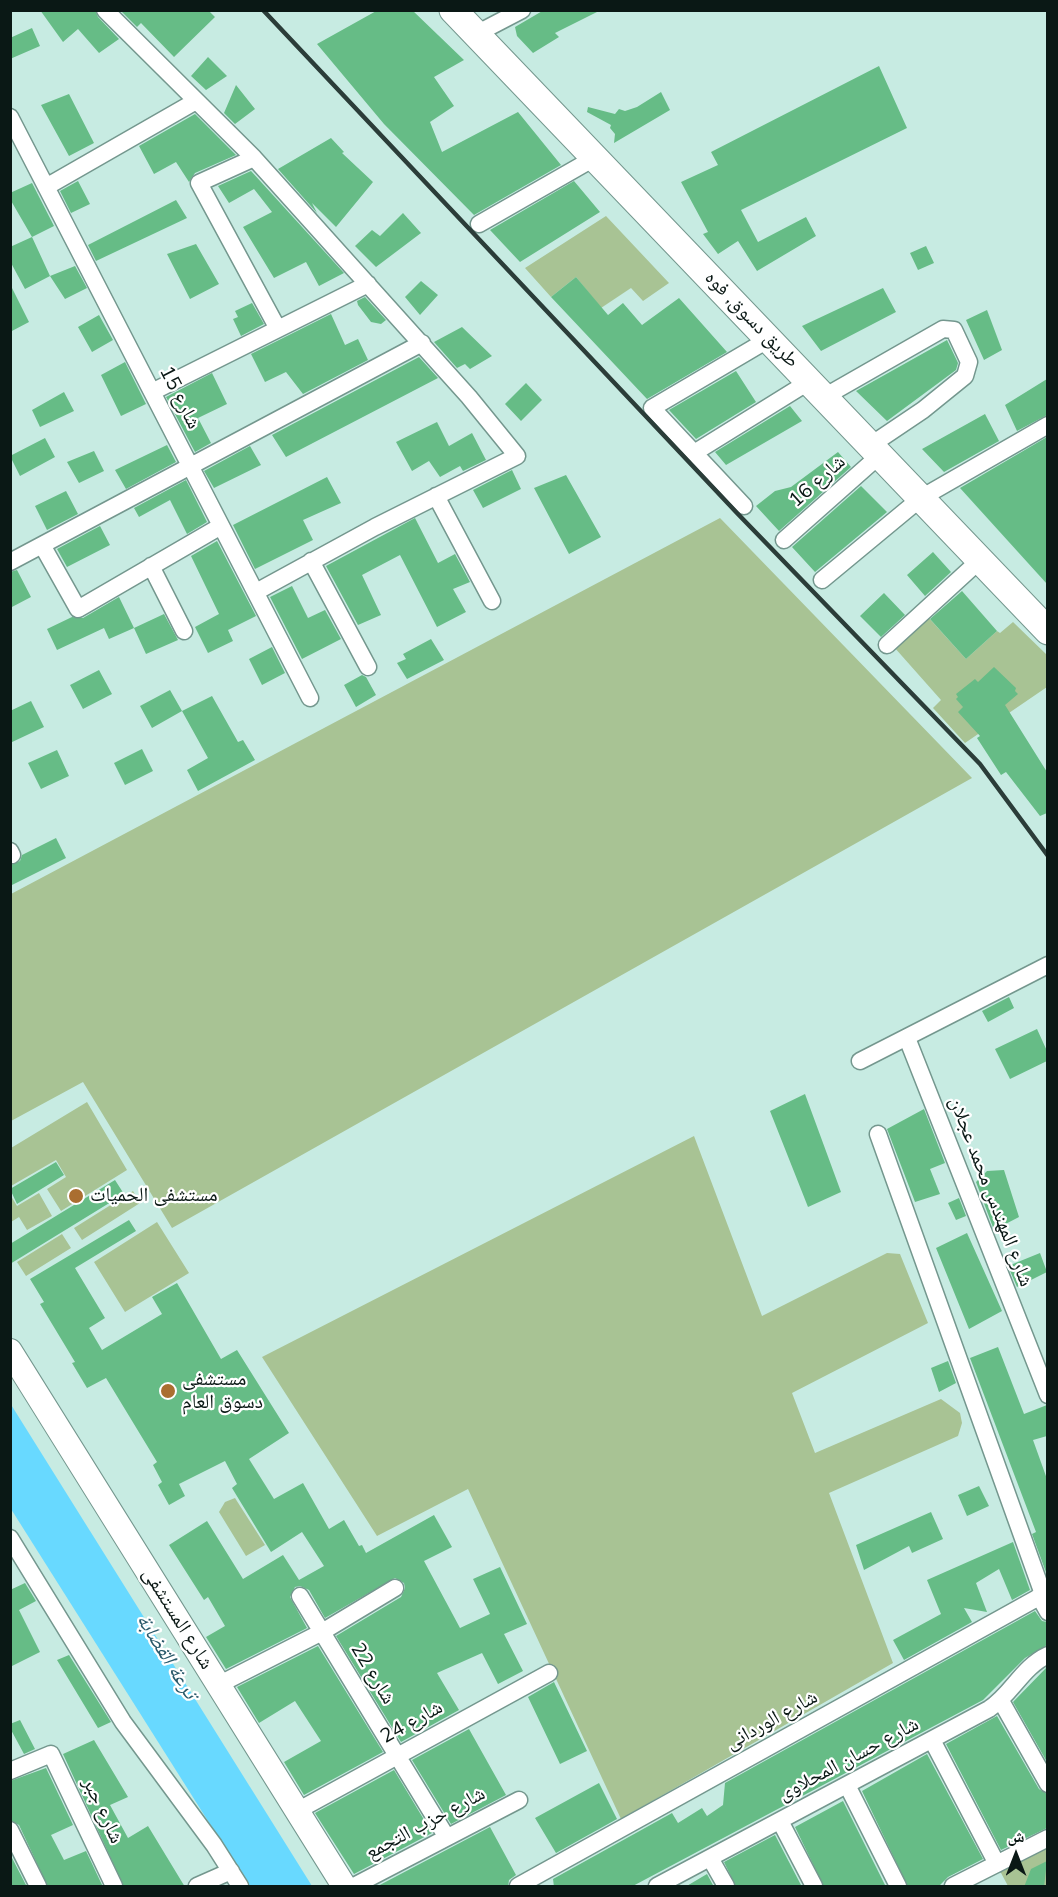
<!DOCTYPE html>
<meta charset="utf-8">
<style>
body{margin:0}
#map{position:relative;width:1058px;height:1897px;overflow:hidden;background:#c7ebe2;font-family:"Nunito Sans","Noto Naskh Arabic",sans-serif}
canvas{display:block}
.frame{position:absolute;inset:0;border:12px solid #0a1815;pointer-events:none}
.north{position:absolute;left:986px;top:1825px;width:60px;height:60px;-webkit-text-stroke:4px #fff;paint-order:stroke;rotate:0deg;font-size:16px;font-weight:700;line-height:24px;text-align:center;color:#0a1815}
.north::after{content:'';display:block;margin:auto;width:21px;height:27px;background:#0a1815;clip-path:polygon(50% 0,100% 100%,50% 72%,0 100%)}
</style>
<div id="map">
<canvas width="1058" height="1897"></canvas>
<div class="frame"></div>
<div class="north">ش</div>
</div>
<script>
const g = document.querySelector('canvas').getContext('2d');
g.lineJoin = 'round';
function paint(path, color) { g.fillStyle = color; g.fill(path, 'evenodd'); }
function strokePath(path, color, width, dash) { g.strokeStyle = color; g.lineWidth = width; g.lineCap = dash ? 'butt' : 'round'; g.setLineDash(dash || []); g.stroke(path); }
function drawText(font, color, halo, rows, align = 'center') {
  g.font = font + ' "Nunito Sans","Noto Naskh Arabic",sans-serif'; g.lineWidth = 4.5; g.setLineDash([]); g.textBaseline = 'middle'; g.strokeStyle = halo; g.fillStyle = color; for (const [text, x, y, turn = 0] of rows) {
    g.save(); g.translate(x, y); g.rotate((+turn || 0) * Math.PI / 180); g.textAlign = isNaN(turn) ? turn : align; if (halo) g.strokeText(text, 0, 0); g.fillText(text, 0, 0); g.restore();
  }
}
const green = new Path2D(`
 M606,216L669,283L643,301L631,288L601,308L576,277L551,297L525,268Z
 M720,518L972,778L172,1228L83,1082L11,1121V894Z
 M928,617L966,659L997,631L1000,633L1013,622L1047,655V687L965,743L933,708L941,700L894,647Z
 M87,1102L127,1170L61,1211L47,1189L66,1177L56,1160L11,1186V1148Z
 M694,1136L762,1316L887,1253L900,1254L928,1323L792,1393L815,1453L941,1399L960,1413L962,1423L958,1436L829,1493L893,1663L621,1819L468,1489L377,1536L262,1357Z
 M133,1191L140,1203L82,1240L74,1228Z
 M39,1193L52,1216L27,1230L19,1217L11,1222V1196L17,1206Z
 M157,1222L189,1273L125,1312L94,1262Z
 M62,1234L71,1248L26,1276L17,1262Z
 M235,1498L265,1545L246,1556L219,1512L225,1502Z
 M1047,1845V1886H1008L1000,1871Z`);
const water = new Path2D(`
 M10,1403L312,1886H249L11,1509Z`);
const building = new Path2D(`
 M40,10H95L98,17L119,39L99,53L78,29L63,42Z
 M120,10H208L215,17L174,57L141,23L137,27Z
 M378,10H412L464,60L434,77L454,106L430,122L442,152L518,112L561,165L474,215L384,124L317,44Z
 M544,10H601L555,33L559,37L533,53L517,36L515,27Z
 M32,28L40,46L10,59V38Z
 M208,57L227,76L206,90L191,76Z
 M879,66L907,128L741,210L758,242L806,217L816,236L757,271L738,241L718,254L703,234L708,232L681,182L718,165L711,152Z
 M236,85L255,109L235,124L224,113Z
 M661,92L670,110L614,143L615,134L610,128L611,125L587,112L588,107L615,114L619,109L625,111L637,107Z
 M69,94L94,143L69,156L41,105Z
 M195,114L236,155L195,173L189,182L176,162L154,174L139,146Z
 M331,138L344,152L342,153L373,182L336,227L312,203L317,213L278,169Z
 M251,171L344,273L319,286L306,262L274,278L243,227L272,212L254,189L229,203L218,186Z
 M78,181L90,204L71,213L60,191Z
 M574,181L600,212L520,262L490,230Z
 M32,183L54,226L32,237L10,199V193Z
 M176,200L187,218L96,261L88,245Z
 M403,213L421,233L376,267L355,246L372,230L380,236Z
 M32,237L50,276L25,289L10,261V247Z
 M196,244L219,284L190,299L167,254Z
 M926,246L934,263L918,270L910,253Z
 M75,266L87,288L65,299L50,276Z
 M576,277L608,315L623,303L642,325L679,298L727,352L647,399L551,297Z
 M421,281L438,295L420,315L405,297Z
 M10,284L29,322L10,332Z
 M883,288L896,312L821,351L802,326Z
 M365,297L386,320L381,324L371,322L358,305L357,301Z
 M252,303L264,324L241,336L233,319L238,317L235,311Z
 M987,310L1002,350L984,360L966,320Z
 M331,314L345,345L358,339L368,360L303,394L286,372L265,382L251,354Z
 M99,315L113,340L92,352L78,327Z
 M462,327L492,356L470,369L465,364L457,368L434,342Z
 M947,340L958,363L956,370L887,421L856,391Z
 M419,357L438,378L286,457L272,435Z
 M125,362L146,404L121,416L101,375Z
 M736,371L756,402L696,439L669,410Z
 M212,373L227,404L198,418L211,443L195,452L166,397Z
 M1047,379V415L1017,431L1005,405Z
 M526,383L542,400L521,421L505,404Z
 M64,392L74,411L40,427L32,410Z
 M790,406L802,421L726,465L715,452Z
 M985,414L999,441L944,472L922,449Z
 M437,422L449,446L472,433L486,460L463,471L460,466L440,477L429,461L412,471L396,442Z
 M1047,437V584L960,488Z
 M45,438L55,457L20,476L10,456Z
 M167,445L176,462L126,489L115,470Z
 M250,446L261,465L214,488L204,471Z
 M94,451L104,471L79,483L67,462Z
 M838,452L851,467L779,531L756,506L775,491L791,487Z
 M512,470L521,489L483,508L473,490Z
 M566,475L601,537L569,554L534,488Z
 M327,477L341,503L303,520L313,540L255,569L233,525Z
 M186,480L207,522L187,534L170,500L139,517L134,508Z
 M861,486L887,512L815,572L792,547Z
 M66,491L78,514L47,530L35,506Z
 M415,518L438,563L455,554L470,582L453,589L466,612L437,627L400,555L362,575L381,615L358,625L326,566Z
 M100,526L110,545L67,567L57,549Z
 M217,541L256,616L228,630L233,641L208,653L195,627L219,614L191,556Z
 M933,552L951,572L925,596L907,575Z
 M17,570L31,597L10,608V572Z
 M292,586L308,618L325,610L341,639L302,659L270,597Z
 M962,591L997,631L966,659L930,619Z
 M884,593L905,615L881,637L860,616Z
 M119,597L134,628L109,639L104,628L57,650L47,629L72,617L83,618Z
 M164,614L178,640L146,654L134,628Z
 M431,639L444,660L407,679L397,663L406,659L403,654Z
 M272,647L285,673L262,685L249,659Z
 M994,667L1016,688L1015,691L1018,694L1005,705L1047,772V813L1040,816L1006,772L1001,775L977,738L980,736L958,712L963,707L956,699L958,697L956,694L975,679L978,682Z
 M99,670L112,694L83,709L70,685Z
 M362,675L366,677L376,695L356,707L344,685Z
 M170,690L182,711L152,728L140,706Z
 M212,696L238,742L243,740L255,760L198,791L187,770L208,758L182,711Z
 M31,701L44,727L10,743V711Z
 M142,749L153,771L125,785L114,763Z
 M57,750L69,776L41,789L28,763Z
 M56,838L66,858L10,886V865L20,861L22,855Z
 M1009,997L1014,1008L988,1022L982,1011Z
 M1037,1029L1047,1051V1061L1010,1079L995,1049Z
 M805,1094L841,1192L808,1207L770,1111Z
 M924,1109L945,1163L930,1169L940,1194L915,1202L887,1129Z
 M56,1162L64,1175L17,1204L10,1189Z
 M1004,1170L1019,1217L994,1230L976,1182L987,1171Z
 M115,1180L124,1194L10,1264V1244Z
 M959,1198L966,1216L956,1220L948,1203Z
 M129,1220L136,1231L75,1268L105,1318L89,1328L102,1350L162,1314L152,1297L177,1283L221,1359L237,1350L289,1433L249,1459L274,1499L303,1483L329,1529L344,1520L359,1546L362,1545L366,1553L434,1515L452,1547L424,1561L460,1628L490,1614L473,1579L500,1567L527,1624L504,1634L523,1671L498,1684L482,1653L437,1673L459,1710L401,1742L336,1636L401,1597L405,1588L404,1583L395,1578L325,1618L309,1590L300,1586L295,1587L290,1597L307,1628L226,1669L206,1637L225,1626L208,1597L204,1600L169,1545L207,1521L243,1579L283,1555L299,1580L324,1566L302,1532L271,1552L232,1488L237,1484L225,1461L179,1484L185,1496L169,1505L158,1485L162,1482L153,1465L157,1462L106,1378L87,1388L72,1363L75,1362L40,1304L44,1302L30,1279Z
 M967,1233L1002,1311L969,1329L936,1248Z
 M1040,1253L1047,1272L1017,1287L1008,1266Z
 M998,1347L1024,1414L1047,1405V1436L1033,1440L1047,1479V1575L1032,1534L1036,1532L970,1358Z
 M948,1361L956,1383L939,1392L931,1368Z
 M979,1486L989,1506L967,1516L958,1495Z
 M931,1512L943,1539L912,1553L909,1546L864,1570L856,1545Z
 M1013,1542L1030,1590L1012,1600L999,1569L976,1583L987,1612L964,1608L972,1622L904,1660L893,1640L941,1614L927,1580Z
 M25,1583L36,1601L19,1610L40,1652L10,1667V1590Z
 M1035,1611L1042,1621L1047,1622V1645L1025,1658L983,1700L631,1887H554L553,1879L672,1813L678,1823L702,1808L707,1816L723,1805L725,1783Z
 M318,1646L383,1752L304,1795L284,1762L321,1741L295,1701L259,1723L237,1687Z
 M69,1655L111,1722L98,1728L57,1660Z
 M1047,1667V1762L1013,1702Z
 M554,1682L587,1751L560,1764L528,1697Z
 M997,1716L1039,1789L1047,1794V1828L1001,1850L946,1744Z
 M20,1720L35,1749L24,1754L10,1728V1724Z
 M469,1729L506,1795L451,1824L412,1760Z
 M94,1740L128,1797L110,1805L128,1838L148,1826L185,1887H124L63,1754Z
 M927,1754L983,1859L948,1877L938,1887H908L862,1791Z
 M46,1768L73,1825L51,1835L64,1860L86,1851L103,1887H48L19,1825L10,1820V1781Z
 M394,1770L432,1833L354,1874L315,1813Z
 M599,1783L617,1819L556,1853L535,1818Z
 M843,1801L886,1887H824L795,1827Z
 M490,1827L516,1875L509,1880L508,1887H376Z
 M775,1835L802,1887H736L724,1862Z
 M10,1854L27,1887H10Z
 M1047,1861L1044,1887H1024L1031,1869Z
 M707,1874L714,1887H685Z`);
const minor = new Path2D(`
 M105,10L254,158L469,397L517,456L375,527L256,592
 M476,34L522,10
 M10,117L310,698
 M254,158L199,183L278,329
 M46,187L196,101
 M479,224L596,157
 M152,392L368,284
 M824,397L943,329L954,330L969,362L965,376L923,410L871,445
 M694,453L810,381
 M436,496L492,601
 M744,506L652,408L769,339
 M784,540L880,455
 M42,545L78,609L221,526
 M311,561L368,667
 M10,562L422,343
 M151,566L184,631
 M822,580L921,498L1048,425
 M887,645L980,560
 M10,851L12,855
 M907,1038L1048,1395
 M860,1061L1048,965
 M878,1134L1043,1594
 M10,1538L123,1722L214,1845L240,1886
 M300,1596L446,1836
 M1039,1596L1048,1612
 M218,1685L322,1632L395,1588
 M1001,1701L1048,1784
 M932,1740L997,1864
 M10,1771L51,1754L114,1886
 M847,1785L898,1886
 M297,1811L549,1673
 M780,1821L814,1886
 M10,1830L38,1886
 M710,1858L726,1886
 M197,1886L231,1871
 M354,1886L519,1800
 M518,1886L1048,1592
 M657,1886L989,1709C1012,1694 1022,1667 1048,1655
 M953,1886L1048,1838`);
const secondary = new Path2D(`
 M10,1351L344,1886`);
const primary = new Path2D(`
 M453,10L1048,631`);
const rail = new Path2D(`
 M263,10L737,513L980,764L1048,856`);
const markers = [
 [76,1196,8,"#aa6e30"],
 [168,1391,8,"#aa6e30"]
];
const streetNames = [
 ["طريق دسوق, فوه",751,320,46],
 ["شارع 15",179,398,63],
 ["شارع 16",818,482,-42],
 ["شارع المهندس محمد عجلان",990,1192,69],
 ["شارع المستشفى",177,1619,58],
 ["شارع 22",372,1674,59],
 ["شارع الوردانى",772,1721,-29],
 ["شارع 24",412,1723,-29],
 ["شارع حسان المحلاوى",849,1760,-28],
 ["شارع جبر",102,1811,65],
 ["شارع حزب التجمع",426,1824,-28]
];
const poiNames = [
 ["مستشفى الحميات",90,1196],
 ["مستشفى",182,1380],
 ["دسوق العام",182,1403]
];
const waterNames = [
 ["ترعة القضابة",166,1657,58]
];
paint(green, '#a8c394');
paint(water, '#68d9ff');
paint(building, '#66bc86');
strokePath(minor, '#74978e', 19);
strokePath(secondary, '#74978e', 26);
strokePath(primary, '#74978e', 29);
strokePath(minor, '#fff', 16);
strokePath(secondary, '#fff', 24);
strokePath(primary, '#fff', 27);
strokePath(rail, '#2b3d39', 4.5);
for (const [x, y, r, color] of markers) { const dot = new Path2D(); dot.arc(x, y, r, 0, 2 * Math.PI); g.fillStyle = color; g.fill(dot); strokePath(dot, '#fff', 2); }
drawText('20px', '#0a1815', '#fff', streetNames);
drawText('20px', '#0a1815', '#fff', poiNames, 'left');
drawText('italic 21px', '#29596a', '#fff', waterNames);
</script>
